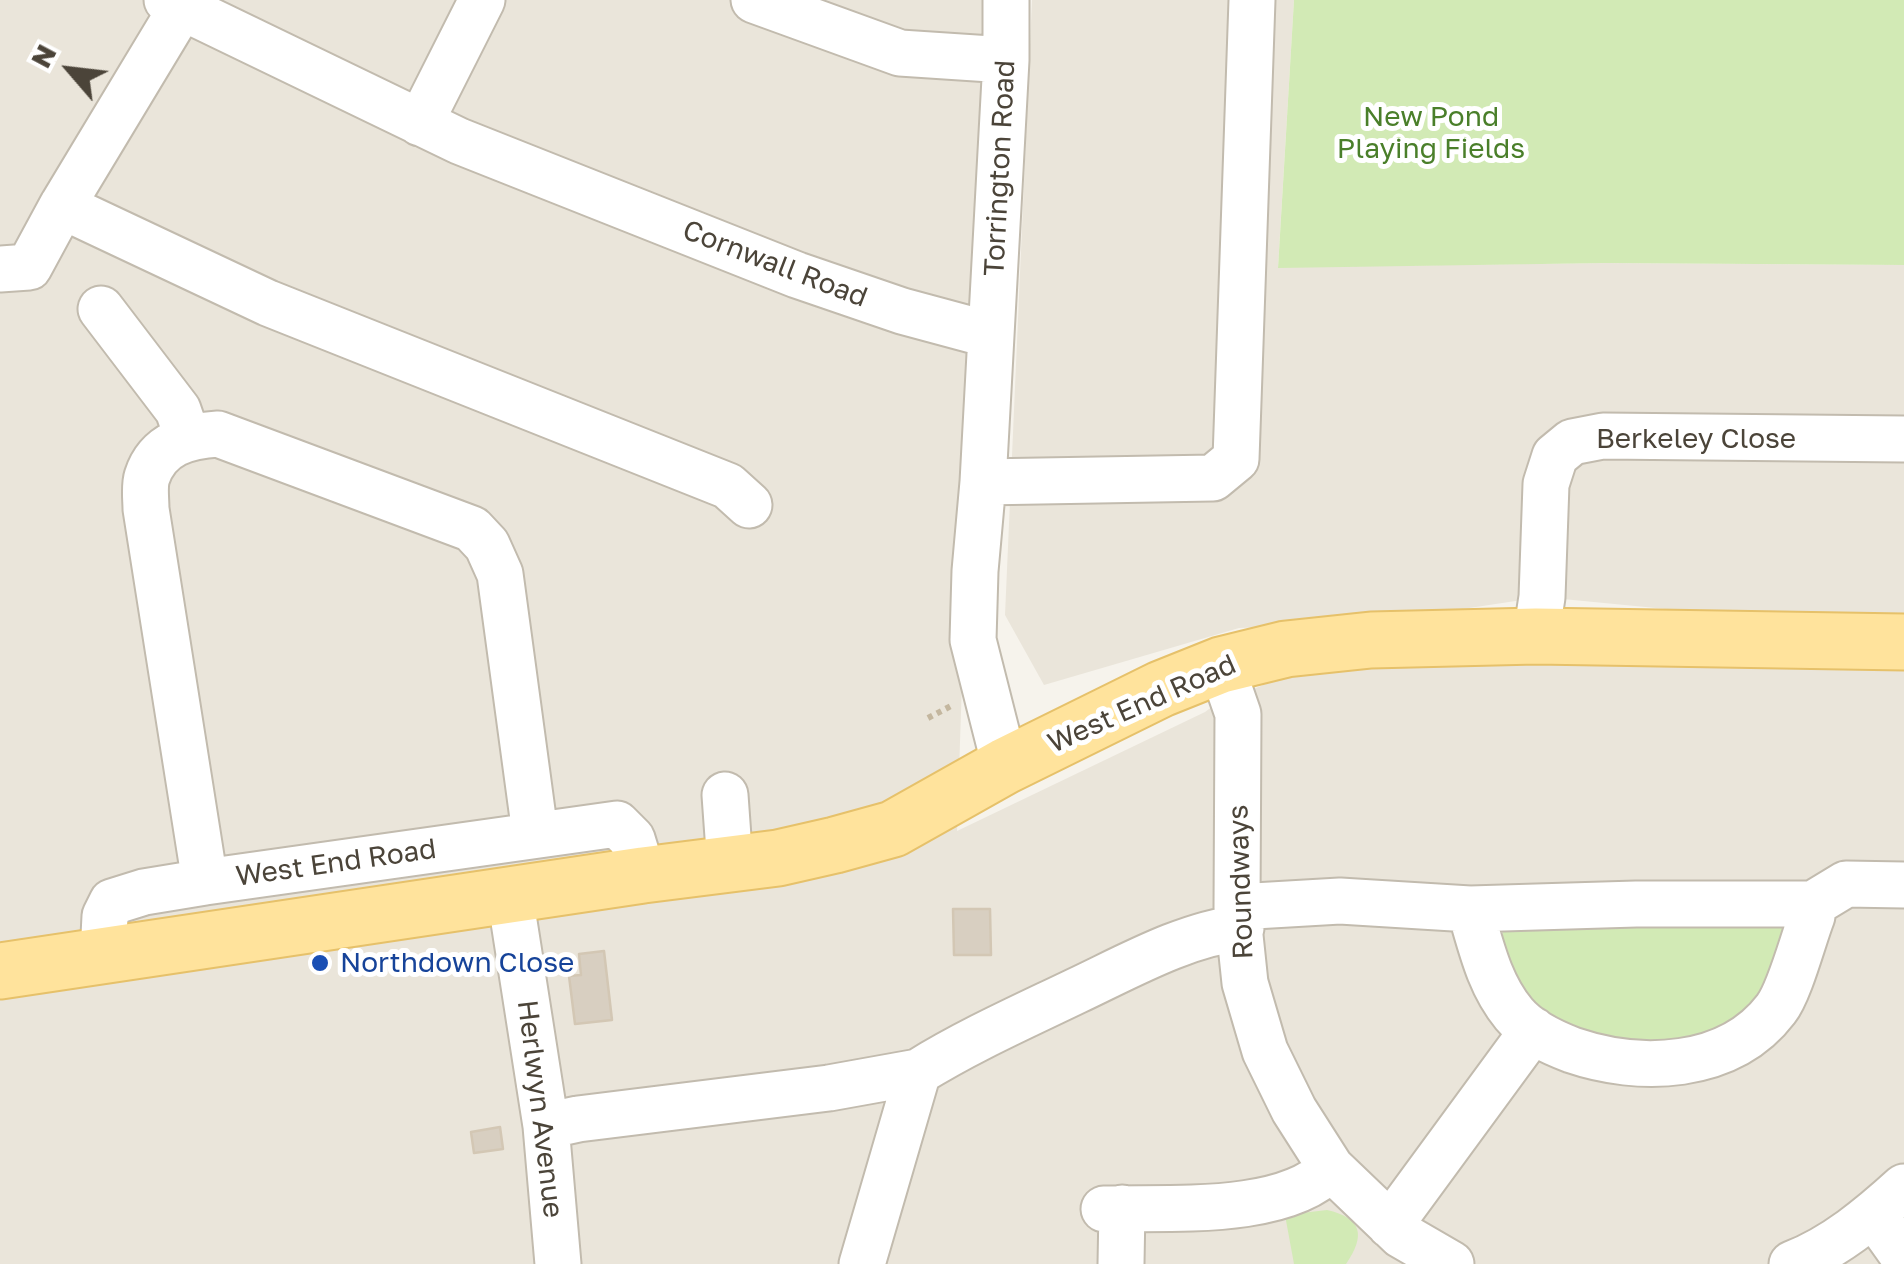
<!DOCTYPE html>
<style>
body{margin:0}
#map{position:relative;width:1904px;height:1264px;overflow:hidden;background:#f6f3ec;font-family:"Golos Text",sans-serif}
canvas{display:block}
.north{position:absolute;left:20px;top:20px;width:100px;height:100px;-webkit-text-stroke:8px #fff;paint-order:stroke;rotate:298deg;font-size:28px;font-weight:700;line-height:40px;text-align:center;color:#4b4439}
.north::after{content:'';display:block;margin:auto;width:35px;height:45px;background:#4b4439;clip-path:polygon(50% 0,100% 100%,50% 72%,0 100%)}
</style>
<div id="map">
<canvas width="1904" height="1264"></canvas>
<div class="north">N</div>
</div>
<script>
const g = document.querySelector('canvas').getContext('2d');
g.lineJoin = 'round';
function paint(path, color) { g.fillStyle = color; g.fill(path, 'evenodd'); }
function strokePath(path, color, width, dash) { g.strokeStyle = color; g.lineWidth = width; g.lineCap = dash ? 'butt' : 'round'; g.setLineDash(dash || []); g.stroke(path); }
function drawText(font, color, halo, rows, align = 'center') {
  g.font = font + ' "Golos Text",sans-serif'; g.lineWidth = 10; g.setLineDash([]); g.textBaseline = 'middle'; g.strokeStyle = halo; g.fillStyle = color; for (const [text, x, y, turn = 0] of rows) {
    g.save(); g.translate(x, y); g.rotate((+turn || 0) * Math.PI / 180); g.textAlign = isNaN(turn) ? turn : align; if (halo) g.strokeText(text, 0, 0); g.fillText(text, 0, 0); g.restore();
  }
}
const residential = new Path2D(`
 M0,0H985L957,831L1205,712L1232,692L1244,693L1371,640L1904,642V1264H0Z
 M1032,0H1294L1278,267L1606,263L1904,265V632L1542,597L1370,623L1239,628L1044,685L1005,615Z`);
const green = new Path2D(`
 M1294,0H1904V265L1606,263L1278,268Z
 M1788,913L1773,980L1747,1012L1707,1035L1668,1046L1576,1035L1530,1004L1506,960L1501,920Z
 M1327,1210C1362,1218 1366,1235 1346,1264H1294L1285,1215Z`);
const building = new Path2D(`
 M953,909H990L991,955H954Z
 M604,951L612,1020L575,1024L569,976L581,975L579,954Z
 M500,1127L503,1149L474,1153L471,1132Z`);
const path = new Path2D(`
 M928,718L951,706`);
const minor = new Path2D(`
 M167,0L459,141L797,275L902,311L991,335
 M754,0L900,53L1006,60
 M420,123L482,0
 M62,206L268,303L728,486L749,505
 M0,269L29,267L62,206L182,7
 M101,309L178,410L187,436
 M983,482L1213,478L1236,459L1252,0
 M1536,636L1542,597L1546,484L1555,456L1572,442L1603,436L1904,439
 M1221,665L1238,714L1237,907L1245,983L1265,1051L1294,1110L1331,1168L1401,1235L1451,1264
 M1005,766L973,640L975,571L983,482L1006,60V0
 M725,795L730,865
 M205,882L146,509C146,500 144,486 147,477C158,443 188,436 218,434L472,529L487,545L500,574L535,833
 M510,896L546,1126L558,1264
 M1237,907L1340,901L1470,909L1636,904H1813L1846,884L1904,885
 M1470,909C1481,946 1489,984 1514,1014C1529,1032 1551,1042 1572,1050C1639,1073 1729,1071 1776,1009C1790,991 1803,939 1812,916L1813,904
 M103,955L105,916L112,902L144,892L205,882L617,824L632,839L643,875
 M546,1126L578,1119L829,1088L918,1072
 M1104,1209C1168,1207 1284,1217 1331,1168
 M1874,1215L1904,1257
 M1390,1225L1533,1030
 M862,1264L918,1072C968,1041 1022,1017 1076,991C1127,967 1185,934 1241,928
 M1121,1264L1122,1208
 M1792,1264C1834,1248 1871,1217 1904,1187`);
const major = new Path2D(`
 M0,971L643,875L778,858L835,845L893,829L1005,766L1161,689L1221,665L1286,649L1371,640L1536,636L1904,642`);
const markers = [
 [320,963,10,"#1a4fb4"]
];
const parkNames = [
 ["New Pond",1431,117],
 ["Playing Fields",1431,149]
];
const streetNames = [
 ["Torrington Road",1000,168,-87],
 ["Cornwall Road",775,264,21],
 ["Berkeley Close",1696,439],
 ["West End Road",1142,704,-24],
 ["West End Road",336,863,-8],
 ["Roundways",1241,882,-92],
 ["Herlwyn Avenue",540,1109,83]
];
const transitNames = [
 ["Northdown Close",340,963]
];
paint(residential, '#eae5da');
paint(green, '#d2eab5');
paint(building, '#d8cfc1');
strokePath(building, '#d3c7b4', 2.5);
strokePath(minor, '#c2bbae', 49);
strokePath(major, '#e6c16a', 59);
strokePath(path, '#c4b79f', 6, [5, 5]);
strokePath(minor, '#fff', 45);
strokePath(major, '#ffe39c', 55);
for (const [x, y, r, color] of markers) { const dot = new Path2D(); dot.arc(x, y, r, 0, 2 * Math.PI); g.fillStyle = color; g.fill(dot); strokePath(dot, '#fff', 4); }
drawText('28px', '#4a7f2a', '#fff', parkNames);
drawText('28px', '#4b4439', '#fff', streetNames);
drawText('28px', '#164399', '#fff', transitNames, 'left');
</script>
